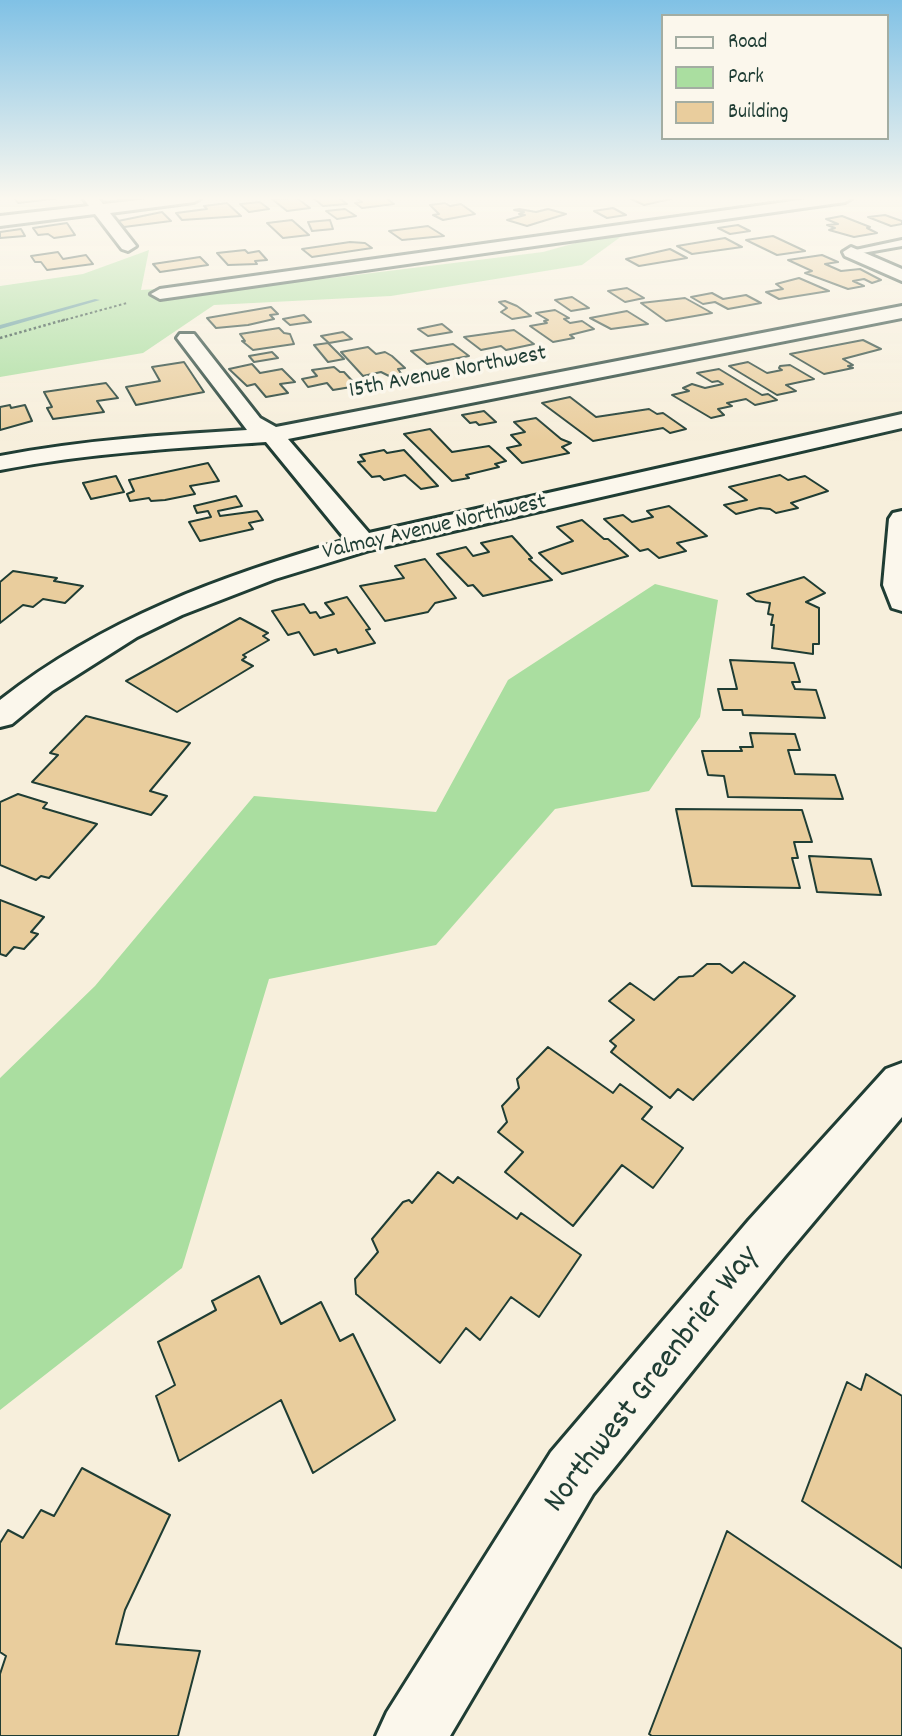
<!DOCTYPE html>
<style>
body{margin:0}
#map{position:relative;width:902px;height:1736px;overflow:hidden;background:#f7efdc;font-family:Dekko,sans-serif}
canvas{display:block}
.legend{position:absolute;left:661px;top:14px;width:228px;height:126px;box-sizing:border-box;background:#fbf7ec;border:2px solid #a3ada2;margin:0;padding:9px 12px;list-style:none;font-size:21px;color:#1f3d34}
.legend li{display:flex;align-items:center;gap:14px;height:35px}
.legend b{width:35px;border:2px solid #a3ada2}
</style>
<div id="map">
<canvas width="902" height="1736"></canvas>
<ul class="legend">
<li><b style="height:9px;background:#fbf7ec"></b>Road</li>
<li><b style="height:19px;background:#aadea0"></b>Park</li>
<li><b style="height:19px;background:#e9cd9d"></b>Building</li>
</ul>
</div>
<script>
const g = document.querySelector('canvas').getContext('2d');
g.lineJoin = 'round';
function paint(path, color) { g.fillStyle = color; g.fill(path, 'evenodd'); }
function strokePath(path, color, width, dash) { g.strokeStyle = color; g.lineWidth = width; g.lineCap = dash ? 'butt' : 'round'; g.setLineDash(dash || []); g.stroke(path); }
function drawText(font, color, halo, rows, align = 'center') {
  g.font = font + ' Dekko,sans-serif'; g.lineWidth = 7; g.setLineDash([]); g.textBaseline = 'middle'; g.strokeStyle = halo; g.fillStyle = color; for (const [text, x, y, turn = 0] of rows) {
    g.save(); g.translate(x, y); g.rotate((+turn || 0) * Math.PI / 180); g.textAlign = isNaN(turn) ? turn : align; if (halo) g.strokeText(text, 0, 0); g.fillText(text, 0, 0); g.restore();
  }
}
const green = new Path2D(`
 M626,233L582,265L391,296L214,305L143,353L0,377V286L83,274L149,250L141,290L331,278L543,252L590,239Z
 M655,584L718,600L700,717L649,791L555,809L436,945L269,979L182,1268L0,1410V1078L95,986L254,796L436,812L508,680Z`);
const stream = new Path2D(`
 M95,299L100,300L0,329V325Z`);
const building = new Path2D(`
 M14,198H61L18,203Z
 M297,198L310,208L287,211L272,199Z
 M313,198H339L347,204L323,206Z
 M356,198H386L394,204L362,208L355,203L362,202Z
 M629,198H670L671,199L644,205Z
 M260,202L269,209L249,212L240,204Z
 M227,203L241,216L182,220L176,213L207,209L204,206Z
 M445,203L450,206L461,204L475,214L443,220L433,215L439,214L430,205Z
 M613,208L626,215L607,218L594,211Z
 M345,209L356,216L337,219L326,211Z
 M519,209L536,212L548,209L566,214L527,226L507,220L525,215L519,214L524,212L514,210Z
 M162,212L171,221L124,227L118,221Z
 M885,215L902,221V224L891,226L868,217Z
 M842,216L870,227L867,228L877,233L854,237L829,230L835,228L827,225L838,224L826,219Z
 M292,220L309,235L283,238L267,223Z
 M330,220L333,229L312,231L308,222Z
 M67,223L75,235L54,238L48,234L38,235L33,228Z
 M738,225L750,231L730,234L718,228Z
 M428,226L444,236L402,240L389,231Z
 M21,229L25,236L0,238V232Z
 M773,236L805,251L777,255L746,240Z
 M725,238L742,247L692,254L677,246Z
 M350,242L365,243L372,248L312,257L302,249Z
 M670,249L687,258L639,266L626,259Z
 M245,250L248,253L259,251L267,260L255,261L257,264L228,265L217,253Z
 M58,252L63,259L86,255L93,264L47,270L41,262H35L31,256Z
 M822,255L838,262L825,264L841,271L860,269L881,280L872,283L864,279L853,281L864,286L848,289L805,273L812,271L788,260Z
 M200,257L208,265L160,272L153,264Z
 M799,278L829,291L779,299L766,292L783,289L776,284Z
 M627,288L644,298L625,302L608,291Z
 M712,293L723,299L746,295L761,303L728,309L715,302L703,304L691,297Z
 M572,297L589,308L571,311L555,300Z
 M685,298L712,313L666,321L641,303Z
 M505,301L517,306L531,316L512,319L501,312L507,308L499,302Z
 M271,307L278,314L270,315L274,319L248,325L216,328L207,318Z
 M555,310L569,318L564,319L570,323L582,321L594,329L570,335L574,338L553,342L530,326L547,323L544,321L548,320L536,313Z
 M627,311L648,324L611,329L590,318Z
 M304,315L311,322L290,325L283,319Z
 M442,324L452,332L428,336L418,329Z
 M279,328L284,333L290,334L294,344L253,350L242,341H245L240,334Z
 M514,330L534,344L506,350L501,346L481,350L464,337Z
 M343,332L352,339L329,343L321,336Z
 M863,340L881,349L843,359L853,365L848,366L853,368L824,374L790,354Z
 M328,343L344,359L328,362L314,345Z
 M453,344L469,356L427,364L411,351Z
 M368,347L376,354L385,352L392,356L405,368L398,369L402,375L391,377L381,372L363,376L341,352Z
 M272,352L278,358L254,362L249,356Z
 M184,362L204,392L136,405L126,387L160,381L152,367Z
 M748,362L767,373L782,370L779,368L780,366L790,365L814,379L786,385L796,391L777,395L729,366Z
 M252,364L260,373L282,369L295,382L280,384L288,393L266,397L255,384L247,386L229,369Z
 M334,367L340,372H344L357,386L333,390L327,383L308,387L302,379L317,376L312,370Z
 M719,369L762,395L768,394L777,400L755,405L746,399L727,403L732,406L718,409L724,415L711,418L672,395L689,391L683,388L692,384L705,388L723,384L718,381L712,382L697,373Z
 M106,383L118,398L97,401L104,412L53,419L47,408L52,407L44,392Z
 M570,397L596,417L649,409L657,414L663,413L686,429L670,433L663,428L593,441L542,403Z
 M10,405L11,408L25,405L32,421L0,430V407Z
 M484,411L496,422L479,425L476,422L470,423L462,415Z
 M536,418L561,439L571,443L562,447L569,453L522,463L507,448L521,445L511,435L525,432L514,422Z
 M430,429L452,452L489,446L506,461L495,464L499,467L466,475L469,478L452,481L404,434Z
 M384,450L387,453L404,450L438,486L421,489L405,475L384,480L380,476L372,477L358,462L365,461L360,455Z
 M208,463L219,481L190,486L195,494L165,500L151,501L149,498L130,501L127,494L134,491L129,480Z
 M780,475L788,480L805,476L828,491L791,503L798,508L776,513L770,509L760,508L736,514L724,505L747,500L729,487Z
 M116,476L124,492L91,499L83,483Z
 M236,496L242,506L218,511L220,516L257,511L263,520L249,523L253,529L200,541L189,522L211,517L208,511L197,513L194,506Z
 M669,506L707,536L677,543L686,551L659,558L648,549L640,551L604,519L623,515L632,522L653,517L647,511Z
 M582,520L604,539H608L628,556L562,574L539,553L573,541L557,527Z
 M512,536L532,558L529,559L552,580L483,596L473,585L468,586L437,554L466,547L473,556L489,552L481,543Z
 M425,559L456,598L435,603L428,612L385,621L360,586L404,578L395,566Z
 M13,571L57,578L54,581L83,586L65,603L43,599L33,607L23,605L0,623V582Z
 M804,577L825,593L806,602L819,608V644H813V654L772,648L774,625H771L773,615L768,614L770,603L756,601L747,594Z
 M347,597L370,629L366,630L375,643L338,653L336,649L314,655L299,632L288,635L272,611L304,604L310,613L316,612L320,618L334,614L325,603Z
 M240,618L268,633L263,636L269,640L243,655L246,657L242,660L253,666L177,712L126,681Z
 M730,660L794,663L800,682H792L795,689L816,690L825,718L743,715L742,710H723L718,689H737Z
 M86,716L190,743L150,791L167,796L151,815L32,782L58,755L50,753Z
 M750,733L795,734L800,750H788L795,774L835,775L843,799L728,797L724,776L708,775L702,751H742L740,747H753Z
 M18,794L47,803L43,808L97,824L49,878L41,876L36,880L0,865V802Z
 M676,809L802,810L812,842H794L798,858H792L800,888L692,886Z
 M809,856L871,859L881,895L817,892Z
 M0,900L44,917L31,932L38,934L24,949L14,947L6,956L0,954Z
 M744,962L795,996L693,1100L678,1089L670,1098L611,1052L616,1046L610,1041L634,1020L609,1001L630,983L654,1000L679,977L693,976L707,964H720L732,973Z
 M548,1047L613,1093L620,1084L652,1107L642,1119L683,1148L653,1188L622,1165L573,1226L505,1172L523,1152L498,1132L507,1122L502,1106L519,1088L517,1079Z
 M438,1172L453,1183L458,1177L517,1219L521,1213L581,1255L539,1317L511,1297L480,1340L466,1328L440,1363L356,1294L355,1279L378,1252L372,1239L403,1202L409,1200L412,1203Z
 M259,1276L281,1324L321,1302L340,1341L353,1334L395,1420L313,1473L281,1400L179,1461L156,1396L175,1385L158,1342L216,1310L212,1301Z
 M866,1374L902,1396V1568L802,1501L847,1382L861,1390Z
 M82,1468L170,1515L125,1610L116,1644L200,1651L178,1736H0V1674L6,1656L0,1652V1543L8,1530L23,1538L41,1510L54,1516Z
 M727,1531L902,1649V1736H652L649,1734Z`);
const pathFar1 = new Path2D(`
 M61,321L127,303`);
const path = new Path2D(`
 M0,338L67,319`);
const lane = new Path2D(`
 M902,240V246L851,255L846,252Z`);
const street = new Path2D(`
 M83,198H98L103,204L157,198H201L194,202L110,213L136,246L128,251L122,249L95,214L0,226V216L89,206Z
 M814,198H852L845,202L160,299L151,294L160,289Z
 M851,247L902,269V281L845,256L843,252Z
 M902,306V318L288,439L369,533L902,414V428L370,550L275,579L182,615L137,637L52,691L12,724L0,727V700C103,619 221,576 346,540L266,442C177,448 88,453 0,470V456C82,440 164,435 247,430L180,342L177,338L180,334H194L260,418L276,427Z
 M902,511V611L892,608L883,585L889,519L893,513Z
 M902,1063V1117L785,1256L593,1494L450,1736H376L387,1712L551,1452L749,1220L886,1069Z`);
const farStreetnames = [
 ["15th Avenue Northwest",448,374,-11],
 ["Valmay Avenue Northwest",435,529,-13]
];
const nearStreetnames = [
 ["Northwest Greenbrier Way",654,1381,-52]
];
paint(green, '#aadea0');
paint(stream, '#5c989b');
paint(building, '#e9cd9d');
strokePath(building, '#1f3d34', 2);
strokePath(lane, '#1f3d34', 6);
strokePath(street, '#1f3d34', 6);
strokePath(pathFar1, '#1f3d34', 2, [2.5, 2.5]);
strokePath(path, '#1f3d34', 2.5, [2.5, 2.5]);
paint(lane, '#fbf7ec');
paint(street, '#fbf7ec');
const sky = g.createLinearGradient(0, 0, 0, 441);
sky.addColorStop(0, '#80c1e5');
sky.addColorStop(0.45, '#fbf8ef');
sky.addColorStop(1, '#fbf8ef00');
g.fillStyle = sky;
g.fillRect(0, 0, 902, 441);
drawText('23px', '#1f3d34', '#fbf7ec', farStreetnames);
drawText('33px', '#1f3d34', '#fbf7ec', nearStreetnames);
</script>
